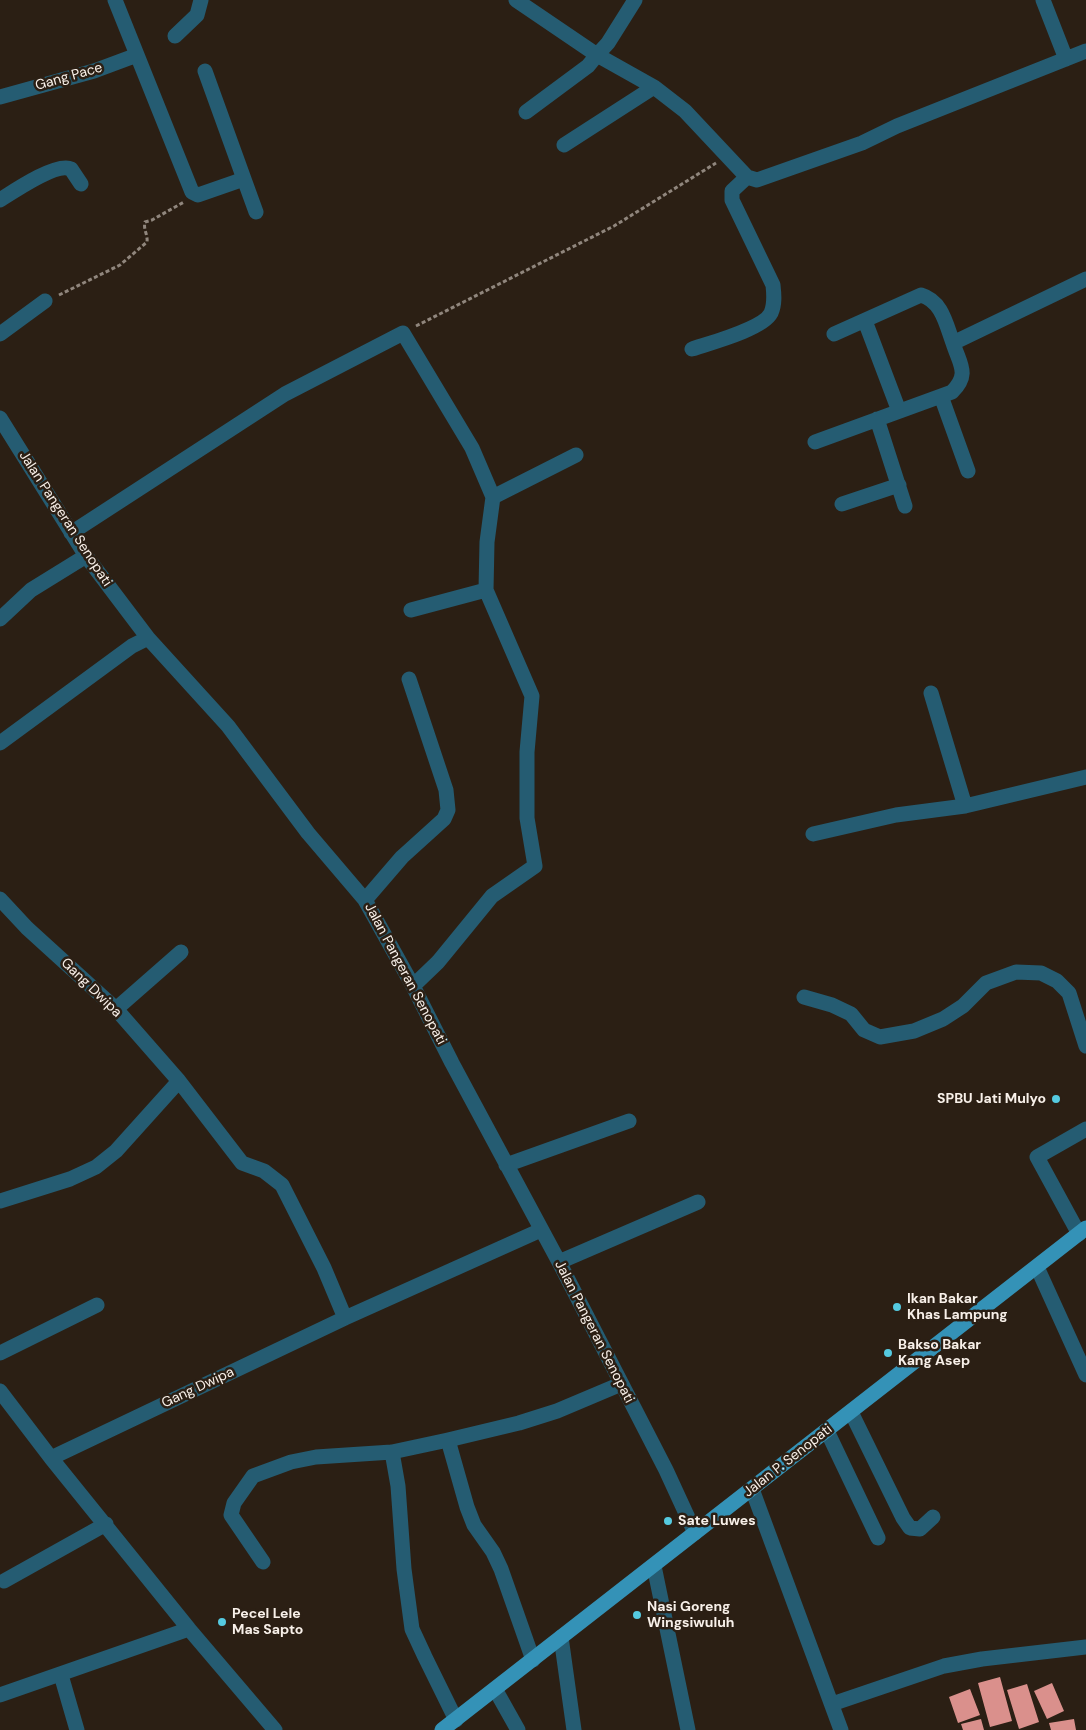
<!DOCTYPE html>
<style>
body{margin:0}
canvas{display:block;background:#2b1f14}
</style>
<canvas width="1086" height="1730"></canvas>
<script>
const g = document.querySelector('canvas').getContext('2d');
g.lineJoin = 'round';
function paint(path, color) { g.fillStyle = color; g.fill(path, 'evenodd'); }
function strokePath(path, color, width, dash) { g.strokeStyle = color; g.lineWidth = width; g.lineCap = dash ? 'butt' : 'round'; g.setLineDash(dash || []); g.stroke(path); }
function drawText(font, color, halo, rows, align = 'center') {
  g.font = font + ' "DM Sans",sans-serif'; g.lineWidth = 5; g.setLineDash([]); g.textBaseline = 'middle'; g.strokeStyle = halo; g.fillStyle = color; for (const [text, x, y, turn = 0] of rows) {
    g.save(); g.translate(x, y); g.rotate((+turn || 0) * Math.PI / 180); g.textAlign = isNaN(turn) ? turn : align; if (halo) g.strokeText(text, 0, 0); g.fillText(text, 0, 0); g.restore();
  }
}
const building = new Path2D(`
 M1000,1677L1012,1721L990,1727L978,1683Z
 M1052,1683L1064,1711L1047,1719L1034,1691Z
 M1027,1684L1039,1722L1019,1729L1007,1690Z
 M970,1689L980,1715L958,1723L949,1697Z
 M981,1719L984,1730H963L961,1724Z
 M1074,1719L1076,1730H1051L1049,1723Z`);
const path = new Path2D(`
 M59,295L120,265L147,242C148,235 143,229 145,222L152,220L184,202
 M416,326L614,226L716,163`);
const minor = new Path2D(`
 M115,0L192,192L198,195L244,179L256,212
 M516,0L597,55L608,43L635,0
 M1043,0L1066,59
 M175,36L197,15L201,0
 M205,71L244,179
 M0,97L94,71L137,55
 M526,112L588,66L597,55L654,87L685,111L747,177L757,180L862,143L897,126L1086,51
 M564,145L654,87
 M0,200C14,191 57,162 71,169L81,184
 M865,321L899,411
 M0,334L45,301
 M834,334L921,295C942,301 946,324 953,343
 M692,349C710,343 763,329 771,313C775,304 774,294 773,285L732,200V191L747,177
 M941,396L968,471
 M0,418L86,556L148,638L228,726L308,833L365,900L413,986L452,1063L559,1262L666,1470L695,1533
 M877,419L905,506
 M815,442L952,392C970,374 960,365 953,343L1086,279
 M842,504L899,485
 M71,533L285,394L403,333L472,448L493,497
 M486,590L487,542L493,497L576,455
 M411,610L486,590L532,696L527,752V818L535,866L492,896L438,962L413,986
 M0,619L31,590L86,556
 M931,693L965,806
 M0,743L132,646L148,638
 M813,834L896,815L965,806L1086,777
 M0,899L27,928L116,1009L179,1081L242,1163L264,1171L282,1185L324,1268L345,1318
 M365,900L402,857L444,819L448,810L446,790L409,679
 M804,997L832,1005L851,1014L864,1030L880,1037L914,1031L943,1019L963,1006L986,983L1016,972L1041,973L1057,981L1069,993L1086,1046
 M116,1009L181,952
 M506,1165L629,1121
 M0,1201L70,1179L96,1167L116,1151L179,1081
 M1079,1234L1037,1157L1086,1129
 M559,1262L698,1202
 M1037,1267L1086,1375
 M0,1353L97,1305
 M0,1391L51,1458L189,1629L275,1730
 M851,1412L903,1518L910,1528L920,1529L933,1517
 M827,1431L878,1538
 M448,1440L467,1507L474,1525L493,1552L501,1569L533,1660
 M392,1452L398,1486L404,1569L412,1629L425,1657L456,1720
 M51,1458L345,1318L541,1230
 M752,1489L841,1730
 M263,1562L231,1515L234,1503L253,1476L291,1462L316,1457L392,1452L448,1440L519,1423L557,1411L621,1384
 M654,1566L688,1730
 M4,1581L106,1524
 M561,1637L574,1730
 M61,1675L77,1730
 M495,1689L518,1730
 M0,1695L189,1629
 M832,1704L944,1666L982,1659L1086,1647`);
const major = new Path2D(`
 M442,1730L1086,1228`);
const markers = [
 [1056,1099,5,"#55cae0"],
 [897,1307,5,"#55cae0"],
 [888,1353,5,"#55cae0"],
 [668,1521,5,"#55cae0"],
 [637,1615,5,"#55cae0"],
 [222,1622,5,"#55cae0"]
];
const streetNames = [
 ["Gang Pace",69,77,-16],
 ["Jalan Pangeran Senopati",65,519,57],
 ["Jalan Pangeran Senopati",405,974,62],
 ["Gang Dwipa",91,988,44],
 ["Jalan Pangeran Senopati",594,1332,63],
 ["Gang Dwipa",198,1388,-25],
 ["Jalan P. Senopati",788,1461,-38]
];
const poiNames = [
 ["SPBU Jati Mulyo",1046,1099,"right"],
 ["Ikan Bakar",907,1299],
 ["Khas Lampung",907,1315],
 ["Bakso Bakar",898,1345],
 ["Kang Asep",898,1361],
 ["Sate Luwes",678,1521],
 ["Nasi Goreng",647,1607],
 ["Wingsiwuluh",647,1623],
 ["Pecel Lele",232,1614],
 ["Mas Sapto",232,1630]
];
paint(building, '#da908c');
strokePath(path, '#90867d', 3, [4, 2.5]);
strokePath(minor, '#255c72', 15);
strokePath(major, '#3492b7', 15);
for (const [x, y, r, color] of markers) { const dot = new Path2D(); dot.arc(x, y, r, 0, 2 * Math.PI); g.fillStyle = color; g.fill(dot); strokePath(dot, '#2b1f14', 2); }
drawText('14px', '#f8f0e9', '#2b1f14', streetNames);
drawText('bold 14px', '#f8f0e9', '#2b1f14', poiNames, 'left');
</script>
